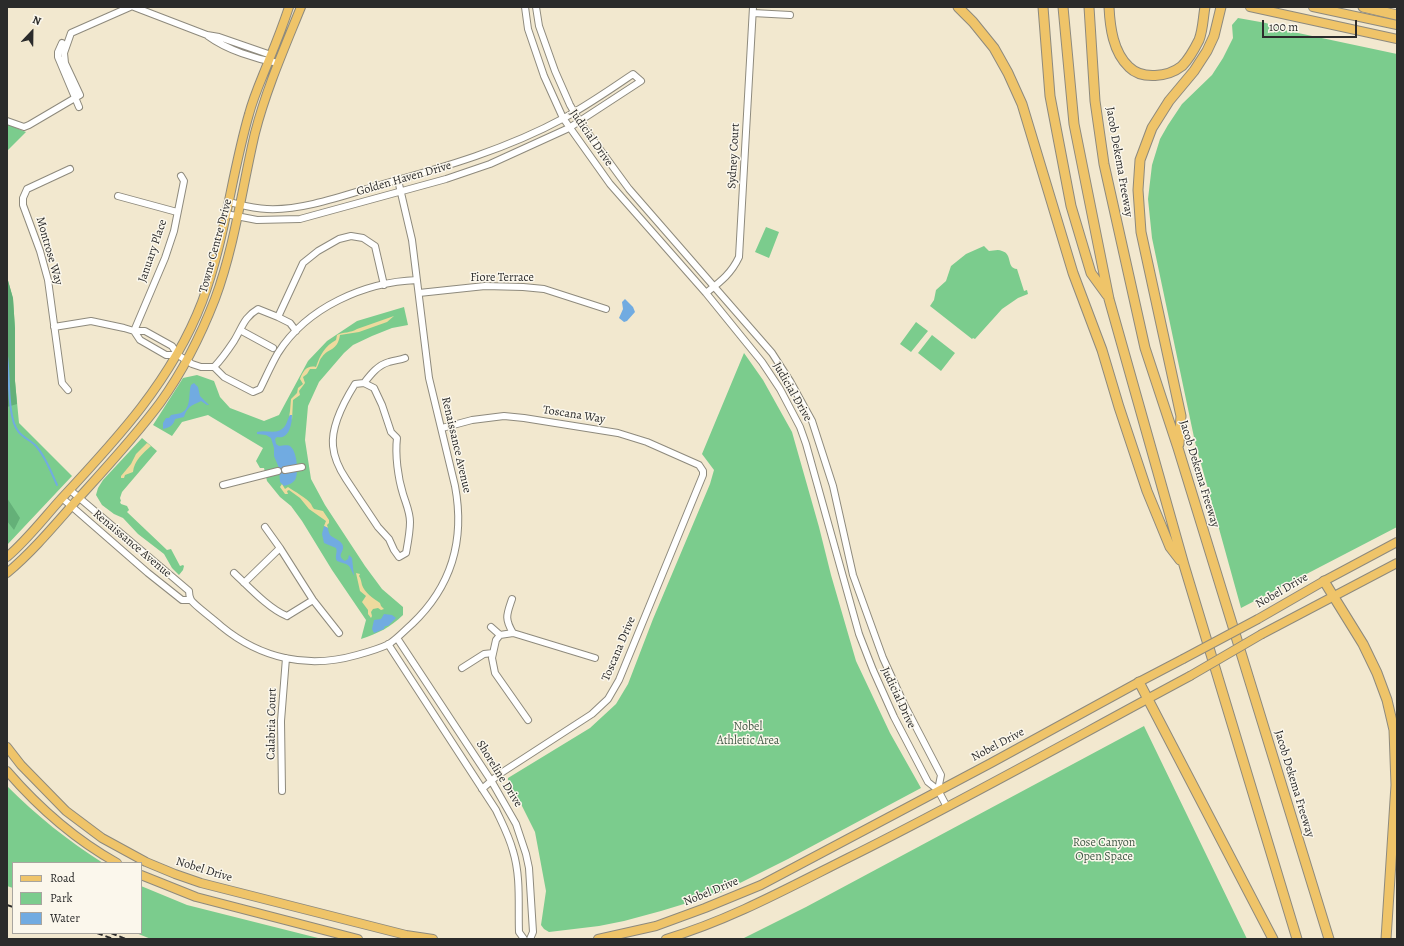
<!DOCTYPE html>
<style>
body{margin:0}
#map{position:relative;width:1404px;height:946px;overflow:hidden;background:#f2e8cf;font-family:Alegreya,serif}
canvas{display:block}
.frame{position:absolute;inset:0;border:8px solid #2b2b2b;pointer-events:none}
.legend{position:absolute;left:12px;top:862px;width:130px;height:72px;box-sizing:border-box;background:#fbf7ec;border:1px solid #a8a59f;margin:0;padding:5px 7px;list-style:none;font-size:12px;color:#2b2b2b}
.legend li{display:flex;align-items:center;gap:8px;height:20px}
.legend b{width:20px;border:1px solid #a8a59f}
.north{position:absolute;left:12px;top:12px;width:40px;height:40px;-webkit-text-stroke:3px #fbf7ec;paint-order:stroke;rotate:22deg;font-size:11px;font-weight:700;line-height:16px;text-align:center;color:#2b2b2b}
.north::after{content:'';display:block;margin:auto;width:14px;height:18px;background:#2b2b2b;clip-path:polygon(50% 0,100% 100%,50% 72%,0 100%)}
.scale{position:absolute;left:1262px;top:20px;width:95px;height:18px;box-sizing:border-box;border:2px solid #2b2b2b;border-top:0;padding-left:5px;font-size:12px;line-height:14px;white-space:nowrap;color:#2b2b2b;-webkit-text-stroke:3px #fbf7ec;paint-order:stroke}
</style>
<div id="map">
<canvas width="1404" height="946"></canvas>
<div class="frame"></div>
<ul class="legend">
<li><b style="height:5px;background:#efc469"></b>Road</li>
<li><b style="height:11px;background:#7bcc8d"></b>Park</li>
<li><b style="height:11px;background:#71abe1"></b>Water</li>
</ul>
<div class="north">N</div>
<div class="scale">100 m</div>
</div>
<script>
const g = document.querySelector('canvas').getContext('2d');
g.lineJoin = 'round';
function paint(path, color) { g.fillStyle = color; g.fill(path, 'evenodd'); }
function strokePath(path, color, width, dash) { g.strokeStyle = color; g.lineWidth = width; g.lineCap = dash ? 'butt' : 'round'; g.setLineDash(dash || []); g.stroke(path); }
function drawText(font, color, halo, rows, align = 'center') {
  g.font = font + ' Alegreya,serif'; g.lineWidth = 3; g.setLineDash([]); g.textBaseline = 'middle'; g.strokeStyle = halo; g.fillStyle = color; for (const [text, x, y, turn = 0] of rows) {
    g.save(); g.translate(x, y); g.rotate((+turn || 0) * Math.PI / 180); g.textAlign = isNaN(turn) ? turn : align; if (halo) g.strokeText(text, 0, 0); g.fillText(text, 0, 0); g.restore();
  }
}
const green = new Path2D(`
 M1238,18L1266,23L1284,30L1397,54V527L1241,608L1195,442L1152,238L1148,199L1152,165L1160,139L1168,125L1182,104L1212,75L1223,58L1233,38L1232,25Z
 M7,124L26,132L7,151Z
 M766,227L779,232L769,258L755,252Z
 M984,246L989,251C993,251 998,249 1002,251C1013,254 1006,268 1017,269L1024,291L1027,290L1028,294L1018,298L1002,309L975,339L973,338L972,339L930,306L934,300L936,290L946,281L951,266L966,254Z
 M7,277L13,299L15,329V381L19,423L72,476L7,545Z
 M404,307L408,325L392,328L372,336L353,345L344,353L319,382L308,406L305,440L311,479L325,505L365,566L382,589L403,607V615C391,627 377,634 361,639L366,620L332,570L302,521L291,506L280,497L267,481L264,468H260L256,461L263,448L208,415L182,422L172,436L153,425L183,378L197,375L214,381L220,397L230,408L264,421L279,415L308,361L327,341L357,321Z
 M916,322L928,331L911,352L900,344Z
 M932,335L955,353L941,371L918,353Z
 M744,353L763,380L792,432L819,527L831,575L856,661L890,733L921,788L788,859L720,893L661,911L624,921L599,926L549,932L544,929L541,925L546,891L535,832L520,802L508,786V778L590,728L616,704L628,684L653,619L710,484L714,470L702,454Z
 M142,438L157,451L122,492L120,498L121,501L120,502L121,504L127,506L129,510L127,512L167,550L171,549L180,566L183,565L184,566L183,570L179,575L172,568L164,554L138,534L123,518L114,514L102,505L96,495L98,488L103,480Z
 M1144,726L1247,939H742L806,907Z
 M7,786C36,815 68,841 103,863H13V888L7,886Z
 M141,886L187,905L322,939H151L136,933H141Z`);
const forest = new Path2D(`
 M7,277L13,298L15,329V381L17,404L7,407V354L8,351L7,350Z
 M7,498L20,518L14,530L7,521Z`);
const sand = new Path2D(`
 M394,316L387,322L359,332L340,335C337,352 329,347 322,357C319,360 319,365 316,369H310L307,374L303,377L305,383L299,391L300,395L293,400L292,420L290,415L289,418L290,411L291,399L297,393L298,388L303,384L300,379C303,371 307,365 316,367C320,355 325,346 336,340L337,335C343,332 351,333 357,329Z
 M147,443L151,446C143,453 134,461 133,472L125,475L124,478H121V476L131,464L136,454Z
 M282,484L285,489L288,487C294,491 308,499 311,504C312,506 313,508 314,509L323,511L329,520V523L327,525L328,528L324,526L326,521L309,509L300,498L289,490L287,491L288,494H285L280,487Z
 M356,573L360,574L359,576C361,579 361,581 362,585C364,592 374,599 380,603L381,606L384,609L381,610L378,608L373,609L371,612L372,616L371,618L368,614V610L362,602L366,596L360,591Z`);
const water = new Path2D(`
 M625,299L633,307L635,312L627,321L624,322L619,318L623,309L622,302Z
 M194,383L198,387L200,396L209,405H207L201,401C191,406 188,406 184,417L175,419C174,425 169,428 163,429V423L166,418H169L171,415C174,414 179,414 181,413C192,408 188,394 191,385Z
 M290,415H292C292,424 289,440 277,437L275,439L276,444L279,446C283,446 288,444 291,447C297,452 299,474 295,480C292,484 287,485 284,486L280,482L279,468L274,456V448L271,438L266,435L257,434V432C267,429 278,436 285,426C287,423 288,418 290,415Z
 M324,526L328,528C328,530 329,533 330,535C333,538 342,541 343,546C344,553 336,555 345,561L348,559L349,555L352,558L354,576C348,562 350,566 337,561C334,556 338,553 336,548L324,543L322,534Z
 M384,614L392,615L396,618L388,626H385L384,629L374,633L372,629L374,620L381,619Z`);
const stream = new Path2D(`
 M7,356C10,375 7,417 18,431C22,437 30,440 35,445C45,455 51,472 57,485`);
const minor = new Path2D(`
 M134,7L207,35L219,37L271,55
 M525,7L528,29L544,76L563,118L610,184L706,293L762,362L780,389L800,427L806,444L859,634L873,670L894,717L928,782L938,790L947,807
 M536,7L539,26L555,71L570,105L580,122L629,189L772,353L790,381L812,421L833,486L853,575L883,658L904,704L941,775L938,790
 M753,13L790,15
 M208,36C227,50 256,59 278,63
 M62,43L58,52V57L79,107
 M7,121L24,127L29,125L80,95L65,63L64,53L71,33L130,7
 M118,196L177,212
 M226,214L257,220L300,219L446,179L490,164L569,128L641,81L633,74C611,89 588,105 564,118C507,149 445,167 383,184C348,194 303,211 267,209C254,209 241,205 229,202
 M419,293L485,286L523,287L544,289L606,309
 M706,293C720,282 731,274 739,257L753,7
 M54,327L91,321L124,328L134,331H145L172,346L178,355L192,364L201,367H214L224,377L253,392L260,389C266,377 271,365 278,353C307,307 365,282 417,280
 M240,330L273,348
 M134,331L165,258L174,231L184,181L181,176
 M134,331L140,340L166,355H178
 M296,331L290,323L278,317L303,263L318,251L339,239L351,236L363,238L375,246L384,285
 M214,367C222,359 228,350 234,341C242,328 244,317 258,309L278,317
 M364,383L374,388L382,405L391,432L397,438C395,455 398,478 403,494C406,504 410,512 410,522C410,532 408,542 406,553L399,557L394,550L389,539L378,527L346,479C340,470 334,457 333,446C331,426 345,400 355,384Z
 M364,383C371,374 378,365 389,362C395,360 400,360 405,358
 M68,390L62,383L48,280L40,251L23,205V198L27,189L70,169
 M442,428L472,420L504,416L524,418L618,433L647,442L699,465L703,471V475L619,680L608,699L592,714L498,775L482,789
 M285,470L302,467
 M223,485L278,471
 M70,490L189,591C189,594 190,598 191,600C195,606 215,620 221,626C261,659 308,669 357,655C368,652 379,649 389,644C398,638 404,631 412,624C452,586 465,539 455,486L429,378L412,240L398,180
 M62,498L148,573L182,600H191
 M265,527L280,548L313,600L339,633
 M234,573C248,586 269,609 287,616
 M244,583L280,548
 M512,599C507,614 504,618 513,633
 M287,616L313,600
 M491,627L500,635
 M397,638L492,782L516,824L526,854L529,868L533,932L530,939
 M388,644L496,810C502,823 509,836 513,851C521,877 518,905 519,932L524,939
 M462,668L484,654L493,653
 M528,720L495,673L492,658L496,640L500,635L513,633L595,658
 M282,791L281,721L286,658`);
const major = new Path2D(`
 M1250,7L1397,39
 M1313,7L1397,25
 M7,557C27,540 43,519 61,499C117,439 172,380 202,302C225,241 231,176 249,114C254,95 262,78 269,60C276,43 283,25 289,7
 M7,573C32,552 53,527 75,502C104,470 134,438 160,403C183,371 201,335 215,299C235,245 242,188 255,133C266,90 284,49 301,7
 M1258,619L1324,581L1397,542
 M1262,634L1397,563
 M7,747L21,765L66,811L102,838L146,862L175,874L201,883L406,935L433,939
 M7,771C39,808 74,839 117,863
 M141,875L196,897L358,939
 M598,939L656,926L705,908L761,885L991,763L1139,682L1183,659
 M666,939C730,920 788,888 848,858C963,801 1076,737 1190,676`);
const highway = new Path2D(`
 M958,7L973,22L994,48L1008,73L1022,104L1073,273L1102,350L1119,407L1147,491L1170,547L1180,560
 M1043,7L1050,96L1071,206L1091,273L1107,295
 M1063,7L1074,124L1109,299L1184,565L1297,939
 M1089,7L1095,101L1104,164L1145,348L1178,448L1329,939
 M1109,7C1110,27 1113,52 1129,67C1142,80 1168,77 1182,66C1189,59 1195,48 1199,40C1203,30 1203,18 1205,7
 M1363,7L1397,15
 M1179,444L1181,416L1141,232L1138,190L1140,160L1152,128L1169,101L1194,71L1207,51L1214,36L1221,7
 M1324,581L1363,644L1377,673L1387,700L1394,730L1396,785L1386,939
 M1139,682L1273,939`);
const rail = new Path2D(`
 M7,905L13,907
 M97,933L113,939
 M111,933L126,939`);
const majorBridge = new Path2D(`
 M1183,659L1258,619
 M1190,676L1262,634`);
const streetNames = [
 ["Judicial Drive",591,138,55],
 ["Sydney Court",734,156,-87],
 ["Jacob Dekema Freeway",1119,162,80],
 ["Golden Haven Drive",404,179,-16],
 ["Towne Centre Drive",216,246,-75],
 ["Montrose Way",49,251,74],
 ["January Place",153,251,-71],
 ["Fiore Terrace",502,278],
 ["Judicial Drive",792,392,60],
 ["Toscana Way",574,415,9],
 ["Renaissance Avenue",456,445,77],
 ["Jacob Dekema Freeway",1199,474,73],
 ["Renaissance Avenue",132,544,40],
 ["Nobel Drive",1282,591,-30],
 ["Toscana Drive",619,649,-67],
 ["Judicial Drive",898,698,65],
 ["Calabria Court",272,724,-89],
 ["Nobel Drive",998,745,-28],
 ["Shoreline Drive",499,774,58],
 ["Jacob Dekema Freeway",1294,784,73],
 ["Nobel Drive",204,870,17],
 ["Nobel Drive",711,892,-22]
];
const parkNames = [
 ["Nobel",748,727],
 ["Athletic Area",748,741],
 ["Rose Canyon",1104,843],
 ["Open Space",1104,857]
];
paint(green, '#7bcc8d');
paint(forest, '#64b078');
paint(sand, '#eeda9e');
paint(water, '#71abe1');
strokePath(stream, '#71abe1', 2);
strokePath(minor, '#8e8a7d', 8);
strokePath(major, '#8e8a7d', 10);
strokePath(highway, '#8e8a7d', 11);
strokePath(minor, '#fff', 6);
strokePath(major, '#efc469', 8);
strokePath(highway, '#efc469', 9);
strokePath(rail, '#2b2b2b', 2, [6, 3]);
strokePath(majorBridge, '#8e8a7d', 10, []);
strokePath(majorBridge, '#efc469', 8);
drawText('12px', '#2b2b2b', '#fbf7ec', streetNames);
drawText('12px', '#435b48', '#fbf7ec', parkNames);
</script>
